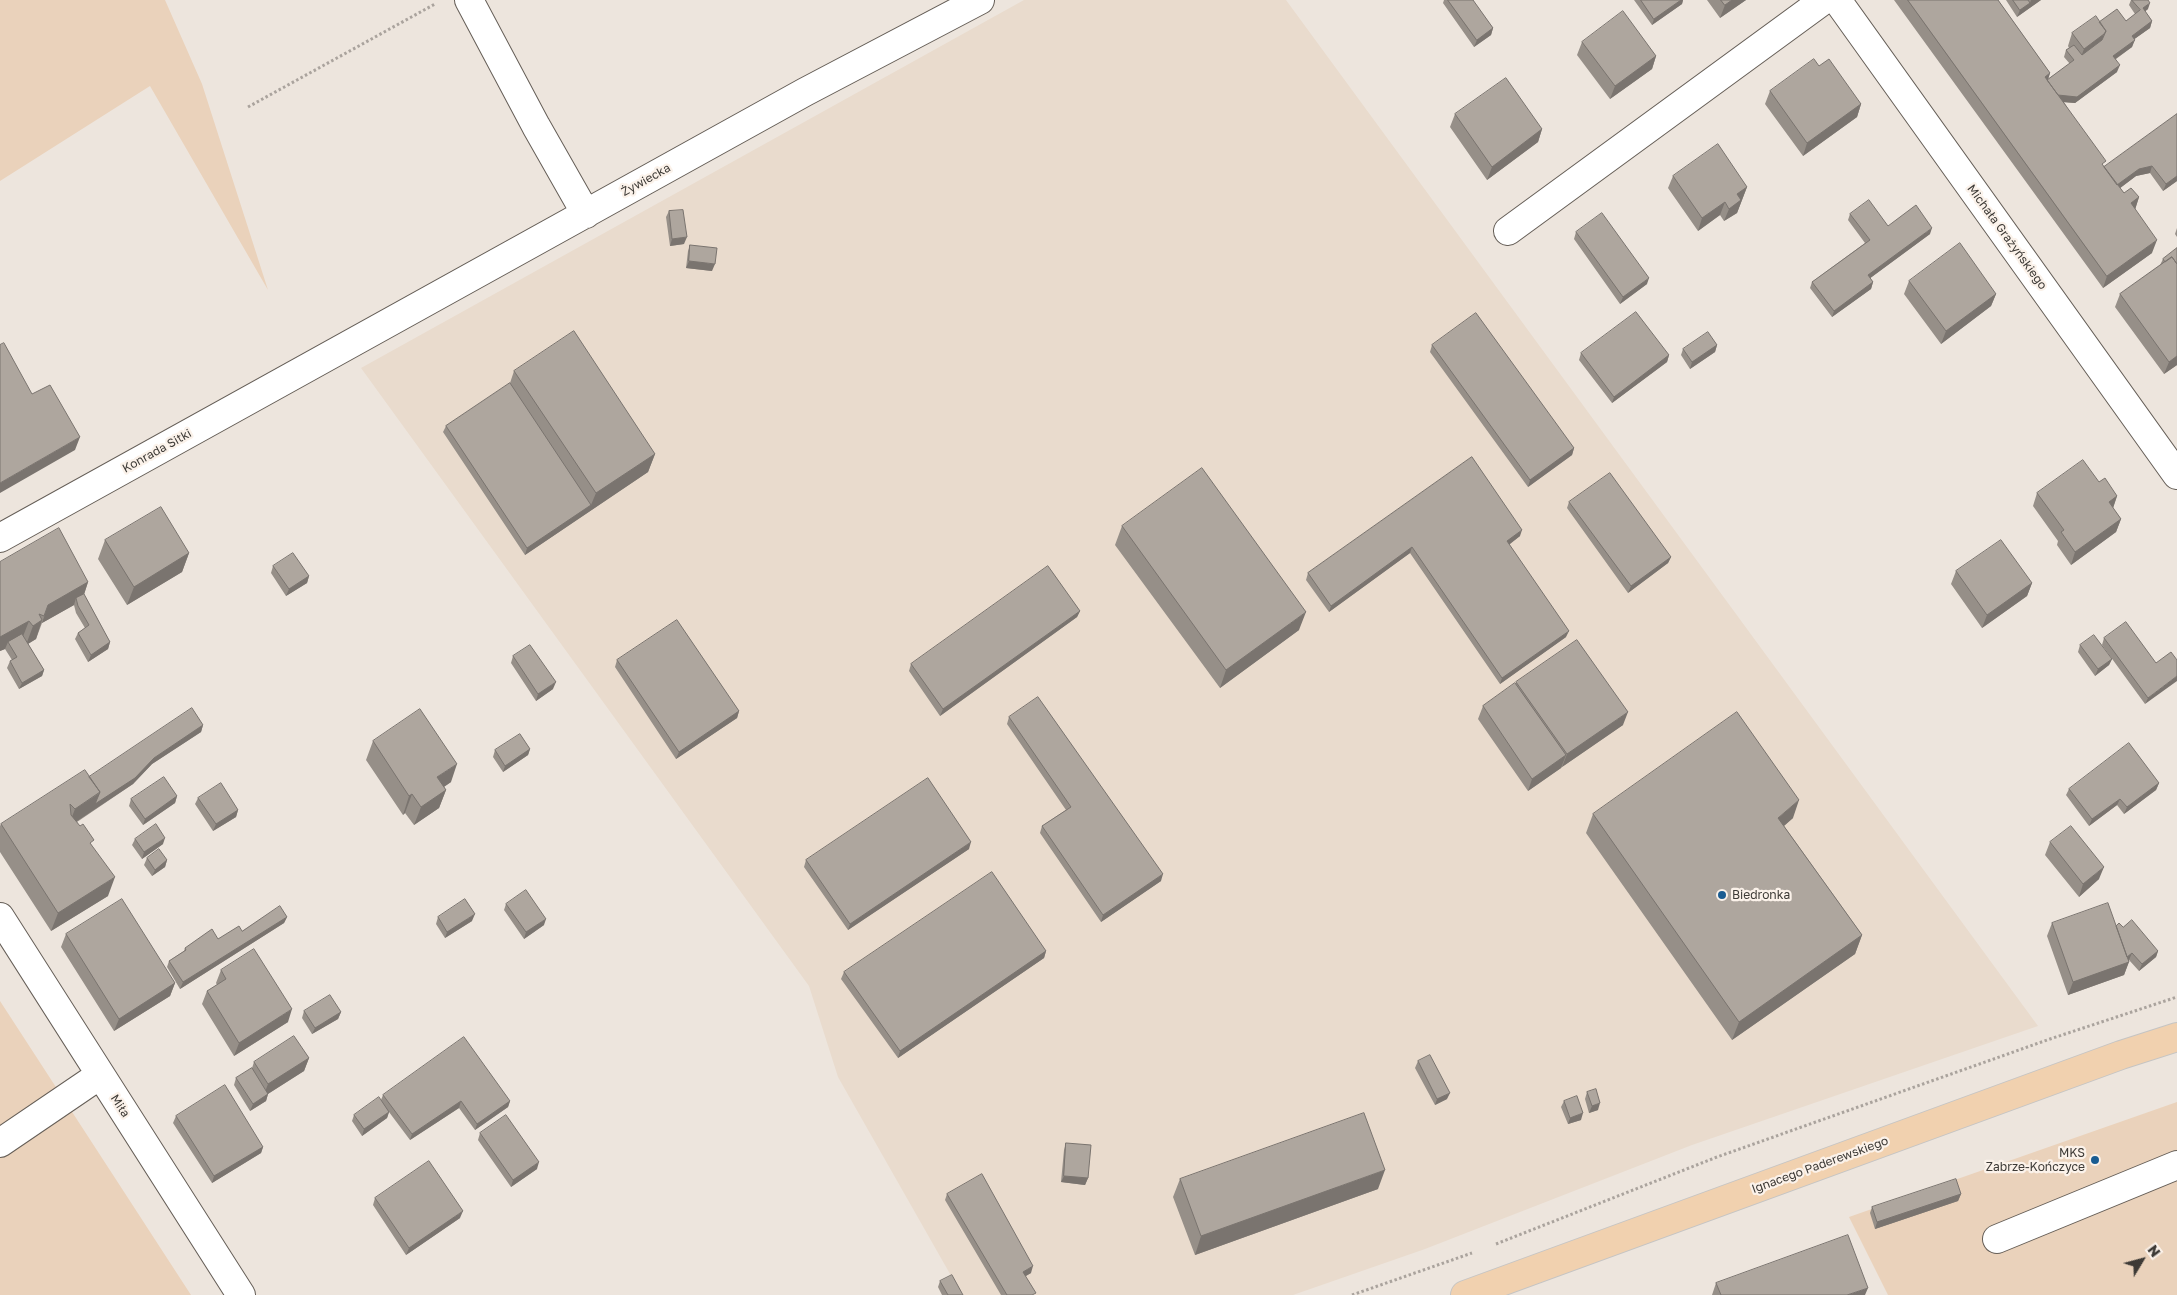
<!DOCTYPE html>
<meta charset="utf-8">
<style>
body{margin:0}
#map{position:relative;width:2177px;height:1295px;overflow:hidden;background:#ede5dd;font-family:"Golos Text",sans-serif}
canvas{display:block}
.north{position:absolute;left:2117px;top:1235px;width:50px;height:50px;-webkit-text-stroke:4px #fbf2ea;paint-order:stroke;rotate:53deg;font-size:14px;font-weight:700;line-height:20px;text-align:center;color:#3d3a36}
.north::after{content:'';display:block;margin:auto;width:18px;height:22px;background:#3d3a36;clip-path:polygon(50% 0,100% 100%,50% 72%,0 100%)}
</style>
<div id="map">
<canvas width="2177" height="1295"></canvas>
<div class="north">N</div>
</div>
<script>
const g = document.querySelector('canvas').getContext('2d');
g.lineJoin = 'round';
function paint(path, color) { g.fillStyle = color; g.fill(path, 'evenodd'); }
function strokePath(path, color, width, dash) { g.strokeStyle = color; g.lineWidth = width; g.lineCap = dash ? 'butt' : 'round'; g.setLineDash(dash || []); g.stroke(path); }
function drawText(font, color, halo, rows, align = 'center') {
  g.font = font + ' "Golos Text",sans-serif'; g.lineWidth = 4.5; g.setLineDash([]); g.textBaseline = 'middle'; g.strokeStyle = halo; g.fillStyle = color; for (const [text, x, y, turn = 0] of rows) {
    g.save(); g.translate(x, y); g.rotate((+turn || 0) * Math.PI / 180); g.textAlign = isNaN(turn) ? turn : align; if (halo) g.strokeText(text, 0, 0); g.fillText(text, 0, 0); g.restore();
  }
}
const built = new Path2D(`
 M1024,0H1286L2038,1026L1692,1145L1425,1249L1293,1295H962L838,1077L809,986L361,368Z`);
const green = new Path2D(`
 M0,0H165L202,84L268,290L150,86L0,181Z
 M0,1001L191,1295H0Z
 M2177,1102V1295H1888L1849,1217Z`);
const path = new Path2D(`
 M248,107L435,4
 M1496,1244L1717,1157L2050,1039L2177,997
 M1352,1295L1472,1253`);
const minor = new Path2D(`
 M469,0L536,126L586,214
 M1837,0L2177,475
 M1508,231L1824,0
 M0,538L805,92L980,0
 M0,917L241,1295
 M0,1143L100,1075
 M1997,1239L2177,1165`);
const major = new Path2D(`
 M1465,1295L2121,1055L2177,1037`);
const wall = new Path2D(`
 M1444,0H1474L1473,1L1493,28L1491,35L1474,47L1443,3Z
 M1634,0H1683L1682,4L1652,25Z
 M1707,0H1746L1720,18Z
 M1894,0H1998L2050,73L2048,79L2070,64L2064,57L2066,50L2069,48L2068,46L2072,33L2099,22L2126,21L2135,14L2129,5L2131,0H2148V9L2145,11L2152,21L2150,28L2134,39L2132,47L2116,59L2117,72L2075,103L2064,102L2104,167L2177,114V181L2163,191L2150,173L2136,176L2120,188L2124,193L2139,197L2135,209L2152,253L2103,288Z
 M2006,0H2041L2017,17Z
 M1582,42L1656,56L1652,69L1610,99L1577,55Z
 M1819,66L1861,104L1857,117L1803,156L1765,104L1770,91Z
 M1455,114L1542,129L1538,142L1487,180L1450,127Z
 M1673,176L1747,187L1737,213L1724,221L1720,215L1698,231L1668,188Z
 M669,211L684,244L670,246L666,217Z
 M1850,214L1888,226L1930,234L1870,278L1873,282L1871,289L1832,317L1810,288L1812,282L1865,243L1848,220Z
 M2177,228V237L2175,234Z
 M1576,232L1647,284L1620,304L1574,239Z
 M690,245L712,271L686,268L688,251Z
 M2177,248V365L2164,374L2115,307L2120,294L2160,265L2163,259Z
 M1909,281L1996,294L1991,306L1941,344L1904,294Z
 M1432,345L1574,448L1572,455L1528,487L1430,352Z
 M1717,345L1715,352L1690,369L1681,355L1683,349Z
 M1581,353L1669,355L1667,362L1612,403L1579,360Z
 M514,371L655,454L648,472L525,555L443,432L446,426L510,383Z
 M1472,457L1520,536L1509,544L1566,637L1500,684L1410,553L1329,612L1306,580L1308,573Z
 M2099,482L2117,496L2113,508L2121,519L2116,532L2071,565L2057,545L2058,541L2033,506L2037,493Z
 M1569,502L1671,557L1668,563L1628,593L1567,508Z
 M1122,526L1299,630L1220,688L1115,545Z
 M105,540L189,553L182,572L127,605L98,559Z
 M0,562L88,582L84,594L110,642L108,649L88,662L75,639L78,633L85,628L76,613L74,605L42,623L36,639L28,644L44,670L42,676L19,689L7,668L10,661L12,660L5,649L0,651Z
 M273,566L309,576L307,583L286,596L271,573Z
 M1956,571L2032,583L2027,596L1982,628L1951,584Z
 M1080,611L1077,617L940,716L909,671L911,664Z
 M2104,638L2156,663L2177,660L2145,704L2102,645Z
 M2080,645L2112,659L2109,665L2095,676L2078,652Z
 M513,656L553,689L536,701L511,663Z
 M617,660L739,711L737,718L676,759L615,667Z
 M1516,682L1623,725L1562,767L1561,768L1528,791L1478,719L1483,706L1516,683Z
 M1009,717L1161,881L1101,922L1040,833L1042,826L1066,810L1007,724Z
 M203,725L201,732L152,764L133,784L77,822L92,846L108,896L51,931L0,852V826L1,824L89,777Z
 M373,741L451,782L444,787L446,790L439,808L414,825L405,813L403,815L366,760Z
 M530,749L528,755L503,772L493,757L495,750Z
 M2159,783L2156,790L2124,814L2117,805L2089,826L2066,795L2069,789Z
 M177,796L175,803L143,825L129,806L131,799Z
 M198,798L238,810L236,817L213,831L195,804Z
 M1593,814L1793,818L1784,826L1862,935L1855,954L1732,1040L1586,833Z
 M135,839L163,844L142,859L132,845Z
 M2050,842L2099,879L2079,897L2045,855Z
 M969,849L848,930L804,867L806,860Z
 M147,858L167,860L165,867L152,876L144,865Z
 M506,904L544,925L524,939L504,910Z
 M287,917L284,923L180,989L167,967L169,961L184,951L185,948L218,939Z
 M438,917L472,921L445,938L436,924Z
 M2052,923L2116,926L2123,927L2158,951L2156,957L2139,971L2129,960V961L2124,975L2068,995L2047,936Z
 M66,934L175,983L170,996L114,1031L61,947Z
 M1046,951L1044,958L898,1058L841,979L844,972Z
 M221,970L288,1022L234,1056L202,1004L207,991L217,985L216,983Z
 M304,1011L341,1012L338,1019L312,1034L302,1018Z
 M309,1058L304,1071L268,1094L266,1101L250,1111L234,1085L236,1078L252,1068L254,1062Z
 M1418,1061L1447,1099L1435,1105L1415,1068Z
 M1587,1092L1598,1110L1589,1113L1585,1099Z
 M383,1095L510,1101L508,1107L475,1130L459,1108L410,1140L389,1112L387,1118L362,1136L352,1121L354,1115L381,1100Z
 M1564,1101L1581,1120L1568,1124L1561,1107Z
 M176,1116L263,1147L261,1153L212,1183L173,1123Z
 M480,1133L537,1169L511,1187L478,1140Z
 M1066,1143L1088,1178L1085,1185L1061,1182L1064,1150Z
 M1180,1179L1378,1189L1195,1255L1173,1197Z
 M947,1194L1031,1273L1025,1276L1032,1295H1001L945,1200Z
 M1961,1194L1958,1201L1875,1229L1870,1213L1872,1207Z
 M375,1198L460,1218L406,1255L373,1205Z
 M940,1281L963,1295H942L938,1287Z
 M1716,1283L1865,1295H1712Z`);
const shadedWall = new Path2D(`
 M1681,0H1683L1682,4L1652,25L1654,19Z
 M1732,0H1746L1720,18L1725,5Z
 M2031,0H2041L2017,17L2020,10L2030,3Z
 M2150,3L2148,9L2141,15L2143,8Z
 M2152,21L2150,28L2129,43L2132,36Z
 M1493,28L1491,35L1474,47L1477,40Z
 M2104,34L2101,44L2079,62L2084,49Z
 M2135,40L2132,47L2111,62L2113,56Z
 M1656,56L1652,69L1610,99L1615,86Z
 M2120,65L2117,72L2075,103L2049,101L2052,94Z
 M2050,73L2046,86L2045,77Z
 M1861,104L1857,117L1803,156L1807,143Z
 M1542,129L1538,142L1487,180L1492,167Z
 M2152,166L2150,173L2136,176L2111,195L2113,188L2139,169Z
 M2177,176V181L2163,191L2166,184Z
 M1747,187L1737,213L1724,221L1729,209L1737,194Z
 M2139,197L2135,210L2131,203Z
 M1725,202L1720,215L1698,231L1702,218Z
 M1932,228L1930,234L1865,282L1868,275Z
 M687,237L684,244L670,246L672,239Z
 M2157,240L2152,253L2103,288L2107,276Z
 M689,261L715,264L712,271L686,268Z
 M1649,278L1647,284L1620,304L1623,297Z
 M1873,282L1871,289L1832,317L1834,311Z
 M1996,294L1991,306L1941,344L1946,331Z
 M1717,345L1715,352L1690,369L1692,362Z
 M1669,355L1667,362L1612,403L1614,397Z
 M2177,356V365L2164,374L2169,362Z
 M80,437L75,450L0,493V483Z
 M1574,448L1572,455L1528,487L1530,480Z
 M655,454L648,472L525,555L527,548L591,505L596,493Z
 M2117,496L2113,508L2109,502Z
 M2121,519L2116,532L2071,565L2075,552Z
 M1522,530L1520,536L1505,548L1507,541Z
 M1412,547L1410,553L1329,612L1331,606Z
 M189,553L182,572L127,605L134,587Z
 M1671,557L1668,563L1628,593L1631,586Z
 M309,576L307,583L286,596L289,589Z
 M88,582L82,601L76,598L74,605L42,623L48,605Z
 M2032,583L2027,596L1982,628L1987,615Z
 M1080,611L1077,617L940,716L943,709Z
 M1306,612L1299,630L1220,688L1226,670Z
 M42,620L36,639L26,645L33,626Z
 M29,621L22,639L8,642L5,649L0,651V637Z
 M1569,631L1566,637L1500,684L1502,678Z
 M110,642L108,649L88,662L91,655Z
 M2112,659L2109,665L2095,676L2098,669Z
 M44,670L42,676L19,689L22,683Z
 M2177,676V681L2145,704L2148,698Z
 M556,682L553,689L536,701L538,694Z
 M739,711L737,718L676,759L679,752Z
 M1628,712L1623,725L1562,767L1567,754Z
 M203,725L201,732L152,764L133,784L68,827L75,809L154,758Z
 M530,749L528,755L503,772L505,766Z
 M1566,755L1561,768L1528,791L1532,779Z
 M457,764L451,782L430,796L437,777Z
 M2159,783L2156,790L2124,814L2127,807Z
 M446,790L439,808L414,825L421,807Z
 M412,794L405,813L403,815L409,796Z
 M177,796L175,803L143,825L145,819Z
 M2120,799L2117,805L2089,826L2092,819Z
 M1799,800L1793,818L1771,837L1778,818Z
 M238,810L236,817L213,831L216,824Z
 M165,838L163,844L142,859L144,852Z
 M971,842L969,849L848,930L850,924Z
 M167,860L165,867L152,876L155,870Z
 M2104,867L2099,879L2079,897L2083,884Z
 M1163,874L1161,881L1101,922L1103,915Z
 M115,877L108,896L51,931L58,913Z
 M475,914L472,921L445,938L447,932Z
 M287,917L284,923L180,989L183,982Z
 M546,919L544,925L524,939L526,932Z
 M1862,935L1855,954L1732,1040L1739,1022Z
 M1046,951L1044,958L898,1058L900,1051Z
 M2158,951L2156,957L2139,971L2142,964Z
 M2132,953L2129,960L2126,963L2129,962L2124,975L2068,995L2073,982L2123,961Z
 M175,983L170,996L114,1031L119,1019Z
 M292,1009L288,1022L234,1056L239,1043Z
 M341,1012L338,1019L312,1034L315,1028Z
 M309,1058L304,1071L263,1097L268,1084Z
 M1450,1093L1447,1099L1435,1105L1437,1099Z
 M268,1094L266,1101L250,1111L253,1104Z
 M461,1101L459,1108L410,1140L412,1134Z
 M510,1101L508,1107L475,1130L477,1124Z
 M1600,1103L1598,1110L1589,1113L1592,1106Z
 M389,1112L387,1118L362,1136L364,1129Z
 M1583,1113L1581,1120L1568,1124L1570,1118Z
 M263,1147L261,1153L212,1183L214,1176Z
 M539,1162L537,1169L511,1187L513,1180Z
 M1385,1170L1378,1189L1195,1255L1201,1236Z
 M1064,1176L1088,1178L1085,1185L1061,1182Z
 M1961,1194L1958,1201L1875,1229L1877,1222Z
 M463,1211L460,1218L406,1255L409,1248Z
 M1033,1266L1031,1273L1021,1279L1023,1272Z
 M1868,1288L1865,1295H1847Z`);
const building = new Path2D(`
 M1448,0H1473L1493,28L1477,40Z
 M1641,0H1681L1654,19Z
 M1721,0H1732L1725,5Z
 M1908,0H1998L2050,73L2045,77L2106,161L2102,164L2124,193L2131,188L2139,197L2131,203L2157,240L2107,276Z
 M2013,0H2028L2030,3L2020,10Z
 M2132,0H2148L2150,3L2143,8L2152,21L2132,36L2135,40L2113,56L2120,65L2077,97L2058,95L2047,80L2074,60L2066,50L2074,45L2082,55L2102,40L2106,31L2099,22L2117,9L2126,21L2140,10Z
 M1623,11L1656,56L1615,86L1582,42Z
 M2096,16L2106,31L2104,34L2084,49L2072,33Z
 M1814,59L1819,66L1829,59L1861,104L1807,143L1770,91Z
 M1506,78L1542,129L1492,167L1455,114Z
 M2177,114V176L2166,184L2152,166L2139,169L2117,185L2104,167Z
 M1718,144L1747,187L1737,194L1741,200L1729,209L1725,202L1702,218L1673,176Z
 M1869,200L1888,226L1916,205L1932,228L1868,275L1873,282L1834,311L1812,282L1870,240L1850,214Z
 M683,210L687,237L672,239L669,211Z
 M1602,213L1649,278L1623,297L1576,232Z
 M1960,243L1996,294L1946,331L1909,281Z
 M690,245L717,248L715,264L689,261Z
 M2177,248V264L2172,257L2165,262L2163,259Z
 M2172,257L2177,264V356L2169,362L2120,294Z
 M1636,312L1669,355L1614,397L1581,353Z
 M1476,313L1574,448L1530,480L1432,345Z
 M574,331L655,454L596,493L514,371Z
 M1708,332L1717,345L1692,362L1683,349Z
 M4,343L32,394L50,385L80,437L0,483V345Z
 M510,383L591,505L527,548L446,426Z
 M1472,457L1522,530L1507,541L1569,631L1502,678L1412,547L1331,606L1308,573Z
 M2083,460L2099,482L2105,478L2117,496L2109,502L2121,519L2075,552L2061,532L2064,530L2037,493Z
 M1202,468L1306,612L1226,670L1122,526Z
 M1610,473L1671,557L1631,586L1569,502Z
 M161,507L189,553L134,587L105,540Z
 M59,528L88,582L48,605L44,616L39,614L42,620L33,626L29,621L0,637V562Z
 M2001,540L2032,583L1987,615L1956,571Z
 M293,553L309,576L289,589L273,566Z
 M1048,566L1080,611L943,709L911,664Z
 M84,594L110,642L91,655L78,633L89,625L78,606L76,598Z
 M677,620L739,711L679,752L617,660Z
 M2126,622L2156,663L2171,652L2177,660V676L2148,698L2104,638Z
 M22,634L44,670L22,683L10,661L17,657L8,642Z
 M2094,635L2112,659L2098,669L2080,645Z
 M1577,640L1628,712L1567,754L1516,682Z
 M530,645L556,682L538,694L513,656Z
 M1515,683L1566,755L1532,779L1483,706Z
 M1038,697L1163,874L1103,915L1042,826L1071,807L1009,717Z
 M192,708L203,725L154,758L135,778L95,804L100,792L89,777Z
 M420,709L457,764L437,777L446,790L421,807L412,794L409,796L373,741Z
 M1737,712L1799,800L1778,818L1862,935L1739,1022L1593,814Z
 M520,734L530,749L505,766L495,750Z
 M2129,743L2159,783L2127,807L2120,799L2092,819L2069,789Z
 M85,770L100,792L75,809L70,804L71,815L80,826L83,824L94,840L90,843L115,877L58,913L1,824Z
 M164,777L177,796L145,819L131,799Z
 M928,778L971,842L850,924L806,860Z
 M221,783L238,810L216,824L198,798Z
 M156,824L165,838L144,852L135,839Z
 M2071,826L2104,867L2083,884L2050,842Z
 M159,849L167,860L155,870L147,858Z
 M992,872L1046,951L900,1051L844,972Z
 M526,890L546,919L526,932L506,904Z
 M122,899L175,983L119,1019L66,934Z
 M465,899L475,914L447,932L438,917Z
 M2108,903L2129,962L2073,982L2052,923Z
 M280,906L287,917L183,982L169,961L186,950L185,948L212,929L218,939L239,926L242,931Z
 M2132,920L2158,951L2142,964L2132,953L2127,957L2116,926L2119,923L2123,927Z
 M254,949L292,1009L239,1043L207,991L226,979L221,970Z
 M330,995L341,1012L315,1028L304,1011Z
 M294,1036L309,1058L268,1084L254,1062Z
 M464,1037L510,1101L477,1124L461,1101L412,1134L383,1095Z
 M1430,1055L1450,1093L1437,1099L1418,1061Z
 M252,1068L268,1094L253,1104L236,1078Z
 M225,1085L263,1147L214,1176L176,1116Z
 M1596,1089L1600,1103L1592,1106L1587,1092Z
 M1577,1096L1583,1113L1570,1118L1564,1101Z
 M379,1097L389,1112L364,1129L354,1115Z
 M1364,1113L1385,1170L1201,1236L1180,1179Z
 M506,1115L539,1162L513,1180L480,1133Z
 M1066,1143L1091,1145L1088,1178L1064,1176Z
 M429,1161L463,1211L409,1248L375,1198Z
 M982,1174L1033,1266L1023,1272L1036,1293L1032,1295H1007L947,1194Z
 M1956,1179L1961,1194L1877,1222L1872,1207Z
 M1848,1235L1868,1288L1847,1295H1721L1716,1283Z
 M952,1275L963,1295H948L940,1281Z`);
const markers = [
 [1722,895,5,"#1a5c91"],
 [2095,1160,5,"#1a5c91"]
];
const streetNames = [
 ["Żywiecka",646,180,-29],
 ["Michała Grażyńskiego",2007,237,54],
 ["Konrada Sitki",157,451,-29],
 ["Miła",120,1106,57],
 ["Ignacego Paderewskiego",1820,1165,-20]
];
const poiNames = [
 ["Biedronka",1732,895],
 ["MKS",2085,1153,"right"],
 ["Zabrze-Kończyce",2085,1167,"right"]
];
paint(built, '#e9dbcd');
paint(green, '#ead2bb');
strokePath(minor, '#655e57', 30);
strokePath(major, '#c5c4c3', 30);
strokePath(path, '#aaa39d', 3, [2.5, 2.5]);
strokePath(minor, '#fff', 28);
strokePath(major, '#f1d1af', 28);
paint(wall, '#968f88');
paint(shadedWall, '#7a746f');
paint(building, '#aea69e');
strokePath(building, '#7a746f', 1);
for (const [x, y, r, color] of markers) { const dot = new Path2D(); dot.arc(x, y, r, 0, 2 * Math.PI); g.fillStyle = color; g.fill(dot); strokePath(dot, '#fbf2ea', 2); }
drawText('12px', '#3d3a36', '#fbf2ea', streetNames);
drawText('12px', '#3d3a36', '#fbf2ea', poiNames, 'left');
</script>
